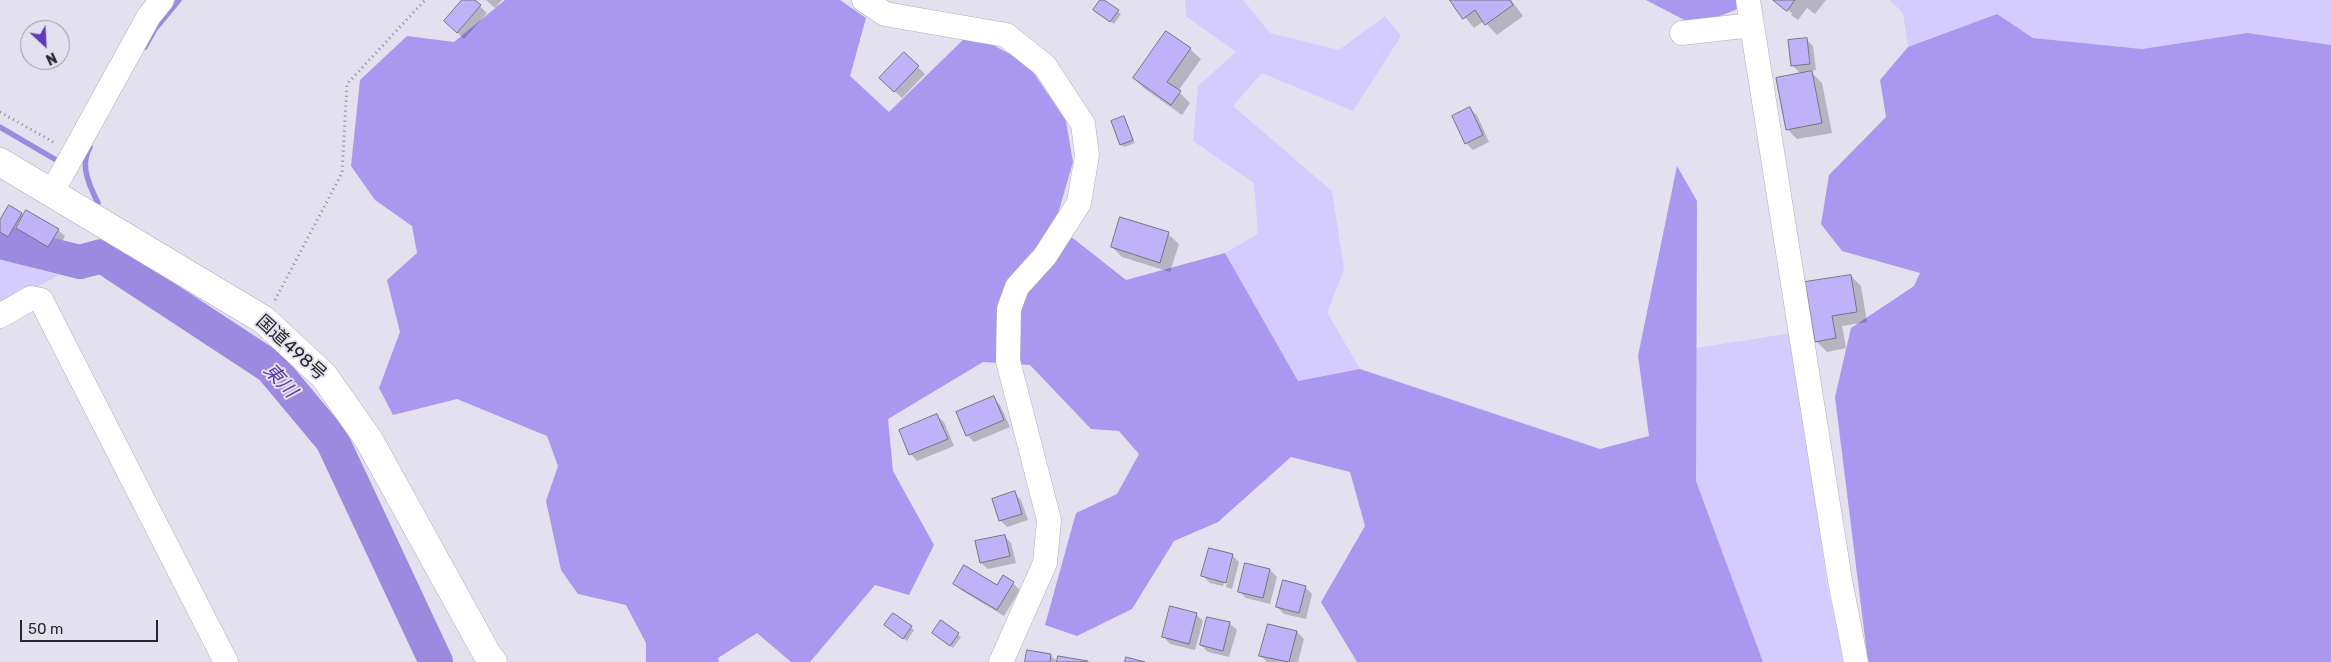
<!DOCTYPE html>
<meta charset="utf-8">
<style>
body{margin:0}
#map{position:relative;width:2331px;height:662px;overflow:hidden;background:#e3e1f0;font-family:Rubik,sans-serif}
canvas{display:block}
.north{position:absolute;left:20px;top:20px;width:50px;height:50px;box-sizing:border-box;background:#e3e1f0;border:1px solid #9897a2;border-radius:50%;rotate:155deg;font-size:14px;font-weight:700;line-height:20px;text-align:center;color:#27272c}
.north::after{content:'';display:block;margin:auto;width:18px;height:22px;background:#623cb4;clip-path:polygon(50% 0,100% 100%,50% 72%,0 100%)}
.scale{position:absolute;left:20px;top:620px;width:138px;height:22px;box-sizing:border-box;border:2px solid #27272c;border-top:0;padding-left:6px;font-size:15px;line-height:18px;white-space:nowrap;color:#27272c;-webkit-text-stroke:4px #e3e1f0;paint-order:stroke}
</style>
<div id="map">
<canvas width="2331" height="662"></canvas>
<div class="north">N</div>
<div class="scale">50 m</div>
</div>
<script>
const g = document.querySelector('canvas').getContext('2d');
g.lineJoin = 'round';
function paint(path, color) { g.fillStyle = color; g.fill(path, 'evenodd'); }
function strokePath(path, color, width, dash) { g.strokeStyle = color; g.lineWidth = width; g.lineCap = dash ? 'butt' : 'round'; g.setLineDash(dash || []); g.stroke(path); }
function drawText(font, color, halo, rows, align = 'center') {
  g.font = font + ' Rubik,"Noto Sans JP",sans-serif'; g.lineWidth = 4; g.setLineDash([]); g.textBaseline = 'middle'; g.strokeStyle = halo; g.fillStyle = color; for (const [text, x, y, turn = 0] of rows) {
    g.save(); g.translate(x, y); g.rotate((+turn || 0) * Math.PI / 180); g.textAlign = isNaN(turn) ? turn : align; if (halo) g.strokeText(text, 0, 0); g.fillText(text, 0, 0); g.restore();
  }
}
const green = new Path2D(`
 M1185,0H1243L1270,33L1339,50L1385,16L1401,36L1353,111L1262,73L1233,106L1332,191L1344,270L1327,312L1360,369L1298,381L1225,253L1258,234L1254,183L1193,141L1198,86L1236,52L1186,16Z
 M1890,0H2331V45L2247,33L2142,49L2033,38L1997,14L1908,47L1903,13Z
 M0,259L59,275L0,307Z
 M1792,333L1827,585L1844,662H1763L1696,481V348Z`);
const forest = new Path2D(`
 M505,0H840L866,18L850,76L889,112L970,33L1027,63L1066,121L1073,162L1055,224L1126,280L1225,253L1298,381L1360,369L1600,449L1649,436L1638,356L1677,166L1697,201L1696,481L1763,662H1357L1321,602L1365,526L1350,472L1291,457L1218,522L1174,541L1132,609L1077,636L1045,625L1076,513L1117,494L1139,454L1119,431L1091,429L1030,365L983,362L888,419L893,471L934,545L909,595L875,585L810,662H791L757,633L718,658L719,662H646V643L626,605L578,594L561,570L546,501L558,466L547,436L457,399L393,415L379,388L400,332L387,280L417,253L412,226L375,200L351,166L360,80L407,36L454,42Z
 M1646,0H1740L1742,7L1696,26Z
 M1997,14L2033,38L2142,49L2247,33L2331,45V662H1868L1835,397L1851,328L1914,286L1920,273L1842,251L1821,224L1829,175L1886,117L1880,80L1908,47Z`);
const shadow = new Path2D(`
 M464,0H473L487,13L464,39L452,28Z
 M486,0H502L495,8Z
 M1102,0L1121,14L1114,24L1098,13Z
 M1451,0H1511L1523,16L1497,35L1484,21L1474,28Z
 M1774,0H1826L1815,14L1807,8L1798,20L1791,15L1792,13Z
 M1806,39L1813,46L1816,70L1810,71L1822,83L1832,133L1797,139L1787,129L1801,74L1792,65Z
 M1190,49L1201,59L1178,91L1190,103L1182,115L1145,89L1134,78Z
 M904,54L925,74L902,98L881,78Z
 M1470,109L1477,115L1489,142L1473,150L1466,143Z
 M1124,117L1135,143L1124,147L1121,144Z
 M21,214L58,230L65,236L56,253L22,232L16,243L0,233V223Z
 M1168,234L1179,244L1170,272L1122,257L1112,247Z
 M1851,276L1861,286L1867,322L1842,326L1846,348L1827,352L1816,341Z
 M993,398L1000,405L1010,427L974,442L967,435Z
 M937,416L944,422L954,446L917,461L911,454Z
 M1014,493L1021,500L1028,520L1007,527L1000,520Z
 M1004,536L1011,543L1016,563L988,569L981,563Z
 M1232,555L1239,562L1232,589L1226,587L1233,558H1231L1223,586L1210,583L1203,576Z
 M1246,565L1270,570L1277,577L1270,604L1246,598L1239,591Z
 M954,583L997,586L1013,583L1020,590L1004,616L961,590Z
 M1305,587L1312,594L1306,619L1284,614L1277,607Z
 M893,614L914,630L907,641L885,625Z
 M1196,614L1203,621L1195,650L1170,644L1164,637Z
 M1208,618L1230,624L1237,630L1229,657L1208,652L1201,645Z
 M941,622L961,637L953,648L937,636Z
 M1297,632L1304,639L1298,662H1267L1261,656Z
 M1050,655L1058,662H1027Z`);
const stream = new Path2D(`
 M145,47L155,29L179,0
 M0,127L63,164
 M90,147C79,166 90,186 98,203`);
const river = new Path2D(`
 M0,242L80,262L102,256L271,367L332,440L436,662`);
const building = new Path2D(`
 M462,0H475L481,5L457,33L444,21Z
 M1100,0H1104L1119,10L1110,22L1093,10Z
 M1450,0H1510L1513,5L1485,25L1475,10L1463,19Z
 M1773,0H1795L1787,11Z
 M1166,31L1191,48L1167,82L1181,91L1171,105L1133,78Z
 M1807,38L1810,64L1791,66L1788,40Z
 M904,52L919,66L894,92L879,78Z
 M1812,71L1822,123L1786,130L1776,78Z
 M1470,107L1483,135L1465,144L1452,116Z
 M1124,116L1133,140L1120,145L1111,121Z
 M9,205L22,213L8,237L0,232V220Z
 M26,210L59,229L48,247L16,228Z
 M1120,217L1169,232L1160,263L1111,247Z
 M1851,275L1857,312L1832,316L1836,338L1815,342L1805,282Z
 M994,396L1004,420L966,436L956,412Z
 M937,414L948,439L909,455L899,430Z
 M1015,491L1022,514L999,521L992,499Z
 M1005,535L1010,556L980,563L975,541Z
 M1209,548L1233,554L1226,583L1201,576Z
 M1245,563L1270,569L1263,598L1238,592Z
 M964,565L997,585L1003,575L1014,582L997,610L953,584Z
 M1283,580L1306,586L1299,613L1276,607Z
 M1170,606L1197,613L1189,644L1162,637Z
 M893,613L912,626L903,639L884,625Z
 M1207,617L1230,622L1223,651L1200,645Z
 M941,620L959,633L950,646L932,633Z
 M1268,624L1297,631L1289,662L1259,656Z
 M1027,650L1051,654L1050,662H1025Z
 M1058,656L1088,661V662H1057Z
 M1126,657L1145,662H1125Z`);
const path = new Path2D(`
 M0,112L55,143
 M275,300L342,173L347,84L425,0`);
const minor = new Path2D(`
 M864,0L885,14L1006,35L1045,66L1083,124L1087,155L1079,203L1045,256L1017,287L1009,309L1008,361L1049,520L1045,563L1001,662
 M1748,0L1840,580L1856,662
 M1682,33L1752,25
 M51,194L149,16L162,0
 M0,316L31,298L41,300L226,662`);
const highway = new Path2D(`
 M0,162L264,320L324,376L369,440L487,654L493,662`);
const streetNames = [
 ["国道498号",291,348,42]
];
const waterNames = [
 ["東川",280,381,47]
];
paint(green, '#d4cbff');
paint(forest, '#aa97ef');
paint(shadow, '#0003');
strokePath(stream, '#9c89e0', 5.5);
strokePath(river, '#9c89e0', 34);
paint(building, '#bfb2f9');
strokePath(building, '#767481', 1);
strokePath(minor, '#afadba', 25);
strokePath(highway, '#afadba', 29);
strokePath(path, '#8c8b96', 3, [1, 4]);
strokePath(minor, '#fff', 24);
strokePath(highway, '#fff', 28);
drawText('18px', '#27272c', '#e3e1f0', streetNames);
drawText('italic 19px', '#593ba1', '#e3e1f0', waterNames);
</script>
